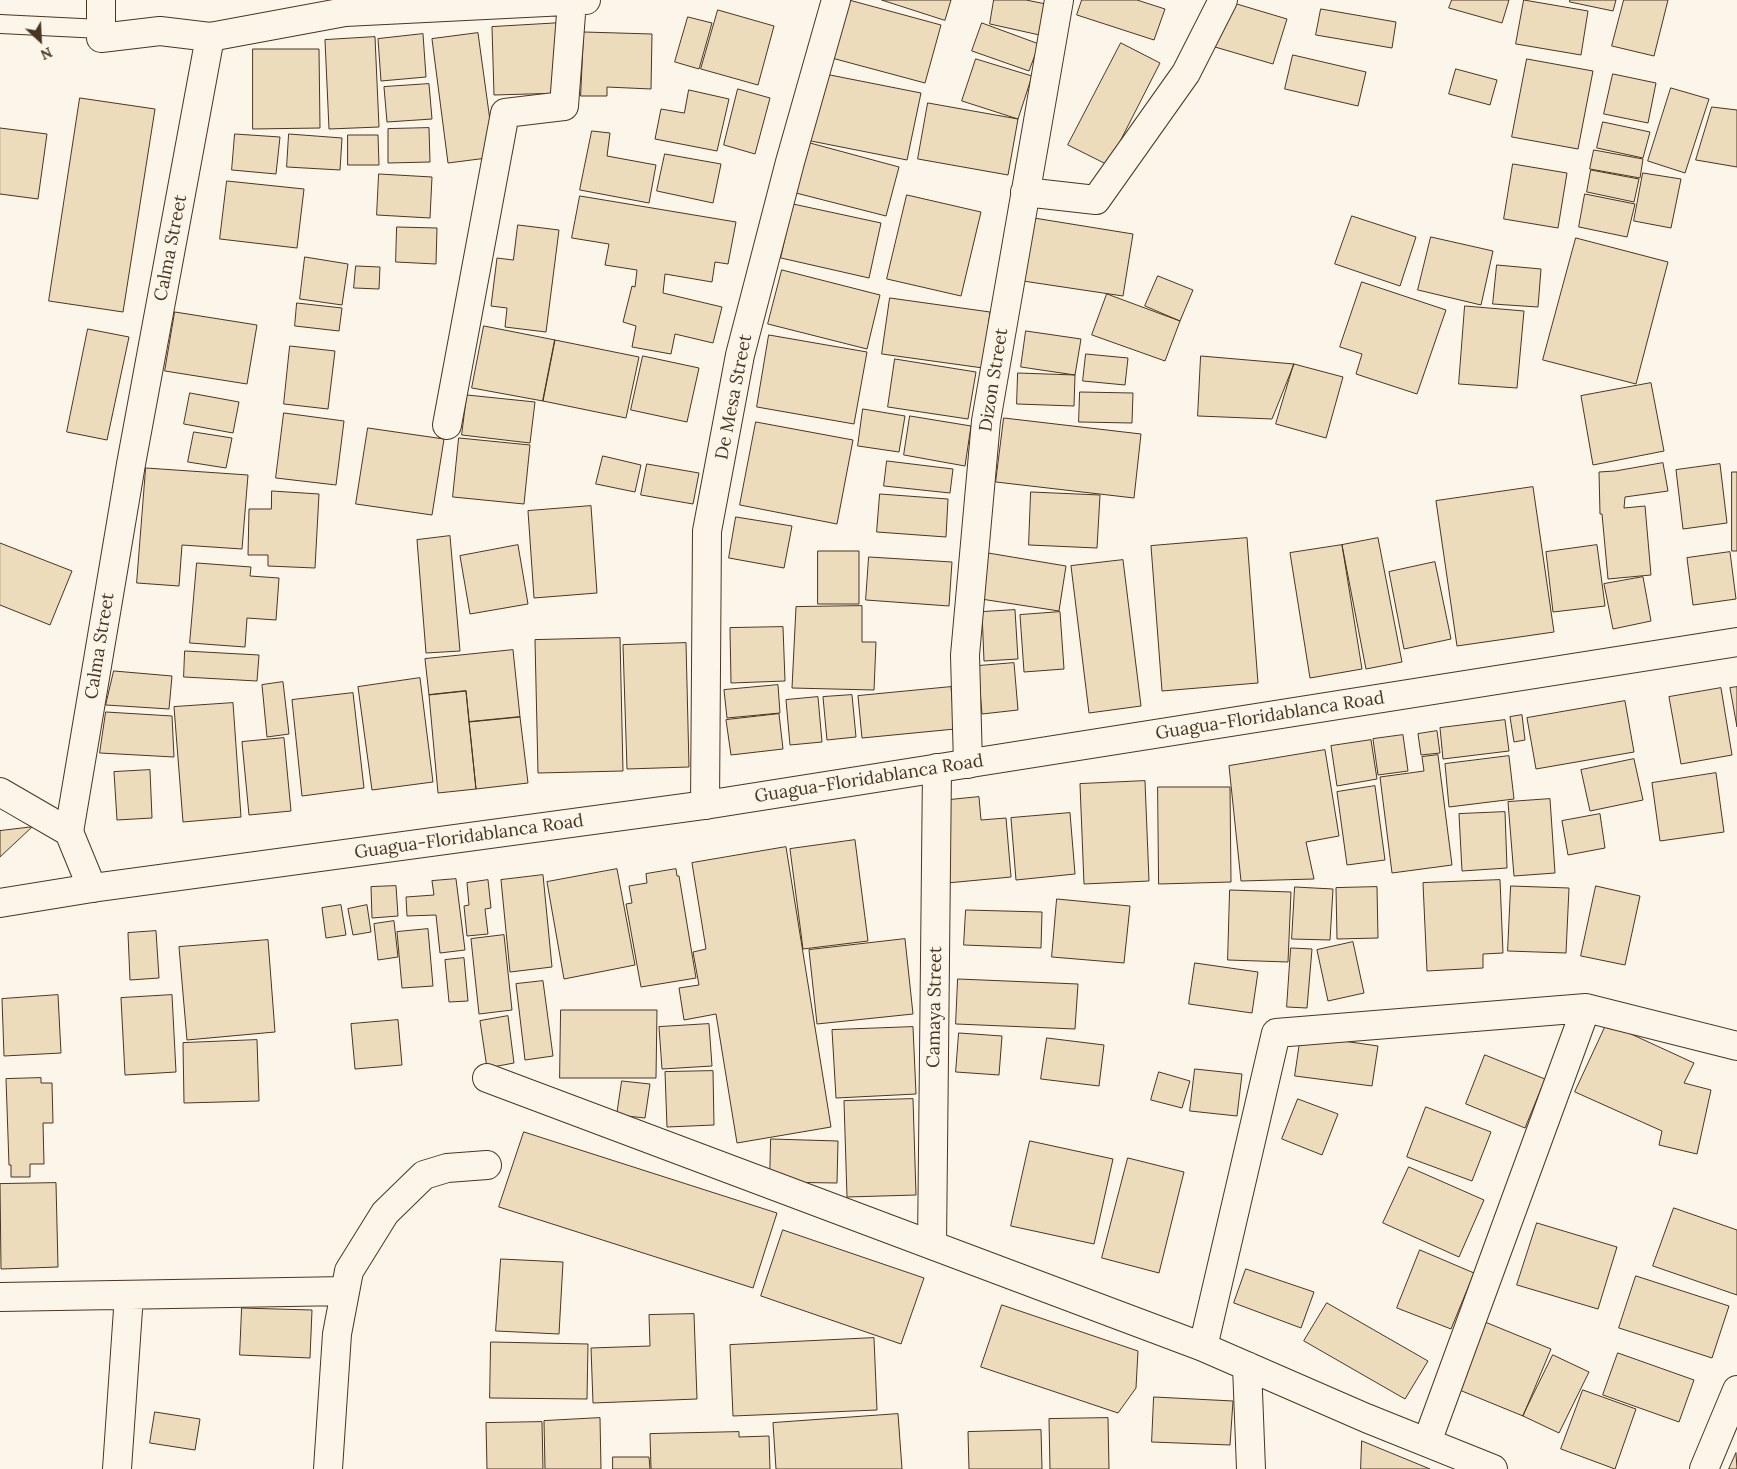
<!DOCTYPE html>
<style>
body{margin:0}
#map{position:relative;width:1737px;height:1469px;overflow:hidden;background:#fbf6e9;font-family:Lora,serif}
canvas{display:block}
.north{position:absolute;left:15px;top:15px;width:50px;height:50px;-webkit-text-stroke:4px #fbf6e9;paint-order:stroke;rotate:155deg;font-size:14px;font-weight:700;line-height:20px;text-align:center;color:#4a3520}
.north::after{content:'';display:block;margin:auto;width:18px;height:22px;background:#4a3520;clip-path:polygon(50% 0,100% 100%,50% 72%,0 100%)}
</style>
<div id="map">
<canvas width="1737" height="1469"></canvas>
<div class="north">N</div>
</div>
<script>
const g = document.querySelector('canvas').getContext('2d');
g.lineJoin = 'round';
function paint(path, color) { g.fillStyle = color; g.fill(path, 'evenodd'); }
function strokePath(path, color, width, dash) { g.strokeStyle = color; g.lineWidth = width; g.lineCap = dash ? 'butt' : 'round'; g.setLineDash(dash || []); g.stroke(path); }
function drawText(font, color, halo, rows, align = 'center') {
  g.font = font + ' Lora,serif'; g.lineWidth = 4; g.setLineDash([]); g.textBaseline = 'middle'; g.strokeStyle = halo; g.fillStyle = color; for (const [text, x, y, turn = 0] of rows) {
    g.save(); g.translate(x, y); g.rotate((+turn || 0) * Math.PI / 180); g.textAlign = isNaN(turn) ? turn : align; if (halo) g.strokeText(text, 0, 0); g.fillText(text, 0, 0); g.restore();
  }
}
const building = new Path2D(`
 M849,0L941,25L925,83L828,57Z
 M882,0H951L945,20Z
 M994,0H1026L1051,5L1044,36L990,24Z
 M1082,0H1137L1165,9L1154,40L1077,15Z
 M1452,0H1509L1502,23L1449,8Z
 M1524,0L1588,11L1581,55L1516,44Z
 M1570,0H1616L1613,11L1570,2Z
 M1624,0H1668L1654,56L1612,46Z
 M1230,2L1287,19L1273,64L1215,47Z
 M1321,9L1396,22L1392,48L1316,35Z
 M718,10L774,26L758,85L701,69Z
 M688,17L712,23L699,69L675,62Z
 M561,23L564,93L494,95L492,27Z
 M982,23L1039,44L1029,71L972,51Z
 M584,32L652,34L651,89L607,87V96H581Z
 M478,33L495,157L448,163L432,39Z
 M423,34L426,77L381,81L378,39Z
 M375,37L379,127L329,129L325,40Z
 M1121,43L1160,63L1108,165L1068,145Z
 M253,49H319L320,128L253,129Z
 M1293,55L1366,72L1358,106L1285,89Z
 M976,59L1032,76L1018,119L962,101Z
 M1527,59L1593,71L1578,149L1512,137Z
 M1456,69L1497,80L1490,105L1449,94Z
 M825,74L921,93L907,160L811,141Z
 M1613,74L1656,83L1648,123L1604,114Z
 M429,84L432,119L387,122L384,87Z
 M1671,88L1709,99L1685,173L1648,161Z
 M738,89L770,98L755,154L724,145Z
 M689,90L729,99L717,151L655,139L661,109L684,113Z
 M80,98L155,109L123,312L49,301Z
 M928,103L1018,119L1008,175L918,159Z
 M1712,107L1737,110V167L1696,160Z
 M1603,122L1650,132L1643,158L1597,148Z
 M0,128L47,134L38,199L0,194Z
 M429,128L430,162L388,163V129Z
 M592,131L610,133L607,156L656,165L649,203L580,190Z
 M235,134L280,137L276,174L232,170Z
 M289,134L342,138L340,170L287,167Z
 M348,135H378L379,165H348Z
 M810,143L899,167L886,216L796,193Z
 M1594,150L1643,159L1640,178L1590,169Z
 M665,154L721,164L713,203L657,191Z
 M1513,164L1567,173L1558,228L1504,219Z
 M1591,170L1639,179L1634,202L1587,192Z
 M1643,173L1681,179L1671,228L1634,221Z
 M379,174L432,177L430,218L377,215Z
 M227,181L304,189L297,248L220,239Z
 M1585,194L1635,204L1627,237L1579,227Z
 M907,195L981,212L961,296L887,279Z
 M580,196L736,222L728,264L715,262L712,282L665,274L663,293L722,307L713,343L675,334L671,354L632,347L636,326L623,322L632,286L635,287L637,270L605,265L609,244L572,238Z
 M793,204L881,223L869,278L781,258Z
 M1352,216L1416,237L1400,286L1335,264Z
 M1034,218L1133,234L1123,296L1023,281Z
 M518,225L559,230L546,332L505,327L507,308L491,306L497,258L513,260Z
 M397,227L437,228L436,264L396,262Z
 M1431,237L1493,251L1481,305L1418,290Z
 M1576,238L1668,262L1636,384L1543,360Z
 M305,257L348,264L342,305L300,299Z
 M1497,265L1541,269L1538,307L1493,304Z
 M356,266L380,267L379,289L354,288Z
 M782,270L880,295L867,349L768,324Z
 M1158,276L1193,290L1180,321L1145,306Z
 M1362,282L1446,310L1417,394L1356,374L1362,354L1340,347Z
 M1107,294L1180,321L1165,361L1092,335Z
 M890,298L990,312L983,368L882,354Z
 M297,303L342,308L339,331L295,326Z
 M1465,306L1524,311L1517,388L1459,384Z
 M175,312L257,325L247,384L165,371Z
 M484,326L555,340L543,401L472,388Z
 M88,329L129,337L107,440L67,432Z
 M1026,331L1081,339L1075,375L1021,367Z
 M769,335L867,352L854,424L757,407Z
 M555,340L639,357L626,418L543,401Z
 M290,346L335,351L328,409L284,404Z
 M1086,354L1128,358L1125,385L1083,381Z
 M643,356L699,368L687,422L631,410Z
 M1201,356L1294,364L1272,419L1198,416Z
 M895,359L976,372L968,419L888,407Z
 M1294,364L1343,377L1326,438L1276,424Z
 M1018,373L1075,375L1074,406L1017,404Z
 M1651,383L1664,451L1593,465L1581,396Z
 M1080,392L1133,393L1132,423L1079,422Z
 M190,393L239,402L233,433L184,424Z
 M467,395L535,402L530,443L462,435Z
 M863,409L905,416L899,452L858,446Z
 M284,413L344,421L336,485L276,478Z
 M910,416L971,426L965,466L904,455Z
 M1004,418L1141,434L1134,498L996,482Z
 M756,422L853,440L837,524L740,505Z
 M368,428L444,439L432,515L356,504Z
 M194,432L232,438L226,468L188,462Z
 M459,438L530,445L524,504L453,497Z
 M603,456L641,465L635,492L596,484Z
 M887,461L953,469L950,493L884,486Z
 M1663,463L1668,491L1625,497L1624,508L1645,506L1651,575L1608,579L1602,514H1600L1599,472L1615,471Z
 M647,464L699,473L693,504L641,495Z
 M1720,464L1727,523L1683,529L1676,470Z
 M146,468L248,475L242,549L182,545L179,586L137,583Z
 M1732,472H1737V551H1732Z
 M1533,487L1554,632L1457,646L1436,501Z
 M272,491L319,494L315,568L268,566V555H248L249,509H271Z
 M1031,492L1100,495L1097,548L1029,545Z
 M880,494L948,499L946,537L877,532Z
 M591,506L597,593L534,598L528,511Z
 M736,517L792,526L784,568L729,558Z
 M450,536L460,651L426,653L417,540Z
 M1247,538L1258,683L1162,691L1151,546Z
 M1378,538L1402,662L1366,669L1342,545Z
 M0,543L72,571L50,625L0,605Z
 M518,545L528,604L470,614L460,556Z
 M1342,545L1362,669L1310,678L1290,553Z
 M1597,545L1605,606L1553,612L1546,552Z
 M818,551H859V604H818Z
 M1730,552L1736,599L1693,605L1687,558Z
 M988,553L1066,566L1059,611L981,599Z
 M869,557L952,562L949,606L866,600Z
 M1123,560L1141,706L1089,713L1071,566Z
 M1435,562L1451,639L1404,649L1389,572Z
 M197,563L251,567L250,576L279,578L276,620L247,618L245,647L190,643Z
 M1643,577L1651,621L1613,629L1604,584Z
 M862,606V642H876L874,690L792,688L796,607Z
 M1015,610L1018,659L984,661L982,612Z
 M1060,612L1064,669L1024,672L1020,615Z
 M783,627L785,681L731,683L730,628Z
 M620,638L623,771L538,773L535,640Z
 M686,643L689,767L627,769L623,645Z
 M513,650L520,717L469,722L466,691L429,695L425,659Z
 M185,651L259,655L257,681L184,677Z
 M1014,663L1018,710L982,714L978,666Z
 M114,671L172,676L169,709L106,705Z
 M420,678L433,782L372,790L358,687Z
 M283,682L289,734L267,737L262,685Z
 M778,685L780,713L727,718L724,690Z
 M951,687L955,729L862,738L858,696Z
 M1737,687V727L1730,688Z
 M1721,688L1732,755L1681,764L1669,697Z
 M466,691L476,789L438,793L429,695Z
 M353,693L364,788L302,796L292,700Z
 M852,695L856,737L827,740L823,697Z
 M818,697L822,742L790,745L786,700Z
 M1625,701L1634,752L1536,769L1527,718Z
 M233,703L241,817L183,822L174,707Z
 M106,712L172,716L174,757L100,753Z
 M779,714L783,749L731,755L726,720Z
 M1522,715L1525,740L1514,742L1510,717Z
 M520,717L528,783L476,789L469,722Z
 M1505,720L1509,751L1443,759L1440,728Z
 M1437,731L1440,753L1421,755L1418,734Z
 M1403,735L1408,771L1378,775L1373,739Z
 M284,738L291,811L249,815L242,742Z
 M1371,740L1377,779L1337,786L1331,746Z
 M1325,750L1339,836L1306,842L1314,879L1241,881L1229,766Z
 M1438,755L1452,865L1392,873L1380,777L1424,771L1422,757Z
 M1509,756L1514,799L1449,807L1445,764Z
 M1634,759L1643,800L1590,811L1581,770Z
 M150,770L152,818L117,820L114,772Z
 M1716,773L1724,832L1660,841L1652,783Z
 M1145,781L1149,881L1084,884L1080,784Z
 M1375,786L1385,860L1347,865L1337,792Z
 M1158,787H1230L1231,882L1159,884Z
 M979,797L981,820L1006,818L1011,877L947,883L939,801Z
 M1550,799L1555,873L1514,876L1508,802Z
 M1505,812L1507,868L1462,871L1459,814Z
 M1070,813L1075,874L1016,880L1011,818Z
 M1600,814L1605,848L1568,855L1562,821Z
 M32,827L0,857V831Z
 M855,840L868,941L803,949L790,849Z
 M786,847L831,1127L737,1143L716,1014L684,1020L679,988L699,985L693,952L706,949L692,863Z
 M617,869L635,965L564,979L547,882Z
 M676,869L677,876H679L696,978L641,987L626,904L632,903L629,886L647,883L646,874Z
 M543,875L552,967L510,972L501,880Z
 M456,879L465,950L440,953L436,915L407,916L406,897L434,895L432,881Z
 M488,880L491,908L485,909L488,934L467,936L464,906L469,905L467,883Z
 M1500,880L1503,953L1483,954V968L1427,971L1423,883Z
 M396,886L398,916L372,918L371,887Z
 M1511,886L1569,888L1566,953L1508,951Z
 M1596,886L1640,896L1625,965L1581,956Z
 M1295,887L1333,889L1330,940L1292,939Z
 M1377,887L1378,938L1337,939L1336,888Z
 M1230,890L1291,892L1288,962L1228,960Z
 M1057,899L1130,906L1124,963L1052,957Z
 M341,905L346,935L326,938L322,908Z
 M367,905L371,932L353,935L348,909Z
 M966,910L1042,912L1041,948L964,945Z
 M394,921L398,957L378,960L374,924Z
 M428,929L433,986L402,988L397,932Z
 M156,931L159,978L130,980L128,933Z
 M504,935L512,1010L479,1014L471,939Z
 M905,939L913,1014L817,1024L809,950Z
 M268,940L275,1032L187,1040L179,947Z
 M1353,942L1364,993L1328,1001L1317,950Z
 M1291,948L1312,949L1307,1008L1287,1007Z
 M464,958L468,1001L449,1002L445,960Z
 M1195,963L1258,972L1252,1013L1189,1004Z
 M958,979L1078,984L1075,1029L956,1024Z
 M543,981L553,1056L525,1060L516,984Z
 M58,995L61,1053L4,1056L2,999Z
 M172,995L176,1072L125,1075L121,998Z
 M561,1010H657L656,1078H560Z
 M508,1016L514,1063L487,1068L480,1021Z
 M398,1020L402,1065L355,1069L351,1024Z
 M1607,1023L1694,1063L1684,1083L1711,1090L1697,1154L1659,1145L1662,1131L1575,1092Z
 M709,1024L712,1066L662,1069L659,1027Z
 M913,1027L916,1094L836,1098L832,1030Z
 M959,1033L1002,1036L999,1075L956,1072Z
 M1301,1035L1378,1046L1372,1086L1295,1076Z
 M1047,1038L1104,1045L1099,1086L1041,1079Z
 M257,1040L259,1101L184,1103L183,1043Z
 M1485,1055L1545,1079L1525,1128L1466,1104Z
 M1195,1069L1242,1074L1237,1116L1190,1111Z
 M713,1071L714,1125L667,1127L665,1072Z
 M1159,1072L1190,1081L1182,1108L1151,1100Z
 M41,1078V1083H52L53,1123H43L44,1164H30V1177H11V1165H9L6,1079Z
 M622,1081L650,1084L645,1118L617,1115Z
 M913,1099L916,1195L847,1197L844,1101Z
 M1298,1099L1338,1114L1322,1155L1282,1139Z
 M1426,1107L1491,1132L1472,1181L1407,1157Z
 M524,1132L777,1213L753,1288L499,1207Z
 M771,1139L838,1141L837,1183L770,1182Z
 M1030,1141L1113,1159L1094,1244L1011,1226Z
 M1128,1158L1184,1172L1159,1273L1102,1258Z
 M1409,1167L1484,1200L1459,1257L1383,1223Z
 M56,1183L58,1267L1,1269L0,1184Z
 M1674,1208L1737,1230V1295L1653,1266Z
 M1537,1223L1617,1247L1598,1309L1517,1285Z
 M783,1230L924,1278L901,1344L761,1296Z
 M1420,1250L1474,1273L1451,1329L1397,1308Z
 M501,1259L563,1262L559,1334L496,1331Z
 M1246,1269L1314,1292L1301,1328L1234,1303Z
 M1636,1276L1729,1306L1712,1358L1619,1328Z
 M1327,1303L1428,1361L1405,1399L1304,1341Z
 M1002,1305L1138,1351L1136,1388L1118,1413L981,1367Z
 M242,1308L312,1310L310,1358L240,1355Z
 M694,1314L697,1399L593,1403L591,1348L650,1346L649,1315Z
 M1485,1322L1551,1349L1523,1416L1457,1389Z
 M874,1338L877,1410L733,1416L730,1345Z
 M491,1342L588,1344L587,1399L490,1398Z
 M1618,1353L1694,1380L1679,1422L1603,1395Z
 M1553,1355L1589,1372L1559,1433L1523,1416Z
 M1583,1390L1636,1409L1615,1469L1561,1449Z
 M1154,1397L1233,1401L1230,1445L1152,1442Z
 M155,1412L200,1419L195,1450L150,1443Z
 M898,1414L902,1469H776L773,1423Z
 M600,1418L601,1469H545L544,1421Z
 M1108,1418L1109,1469H1050L1049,1419Z
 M542,1422L543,1469H487L486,1423Z
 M1041,1430L1042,1469H969L968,1432Z
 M739,1432V1437L769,1436L770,1469H651L650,1434Z
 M1362,1441L1430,1469H1361Z
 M1736,1453L1737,1469H1729Z
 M613,1457H649L650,1469H613Z`);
const lane = new Path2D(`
 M0,24L101,29`);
const street = new Path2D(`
 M101,0V38L160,31L210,37L345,12L586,0
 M1025,192L1096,200L1186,73L1223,0
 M447,425L505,113L564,106L572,1
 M968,764L965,655L986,421L1059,0
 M705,805L707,531L740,355L790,162L836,0
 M69,832L131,464L210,37
 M487,1078L1203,1347L1366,1418L1493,1469
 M932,1245L937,768
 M0,1297L345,1291
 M1203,1347L1276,1033L1586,1008L1737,1046
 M1247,1366L1251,1469
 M1427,1442L1586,1008
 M117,1469L129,1295
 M328,1469L337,1334L349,1271L385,1213L424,1175L447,1168L487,1165
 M1704,1469L1737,1390`);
const secondary = new Path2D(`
 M0,792L69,832L92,888`);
const primary = new Path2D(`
 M0,903L92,888L705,805L1737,642`);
const streetNames = [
 ["Calma Street",171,248,-79],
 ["Dizon Street",994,380,-81],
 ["De Mesa Street",734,397,-79],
 ["Calma Street",100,646,-81],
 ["Guagua-Floridablanca Road",1270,716,-9],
 ["Guagua-Floridablanca Road",869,779,-9],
 ["Guagua-Floridablanca Road",469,837,-8],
 ["Camaya Street",935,1007,-89]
];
paint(building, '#ecdcbc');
strokePath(building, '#4a3520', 1);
strokePath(lane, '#4a3520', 20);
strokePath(street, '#4a3520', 30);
strokePath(secondary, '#4a3520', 30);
strokePath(primary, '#4a3520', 30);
strokePath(lane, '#fbf6e9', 18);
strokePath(street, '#fbf6e9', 28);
strokePath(secondary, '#fbf6e9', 28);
strokePath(primary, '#fbf6e9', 28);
drawText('18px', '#4a3520', '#fbf6e9', streetNames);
</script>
